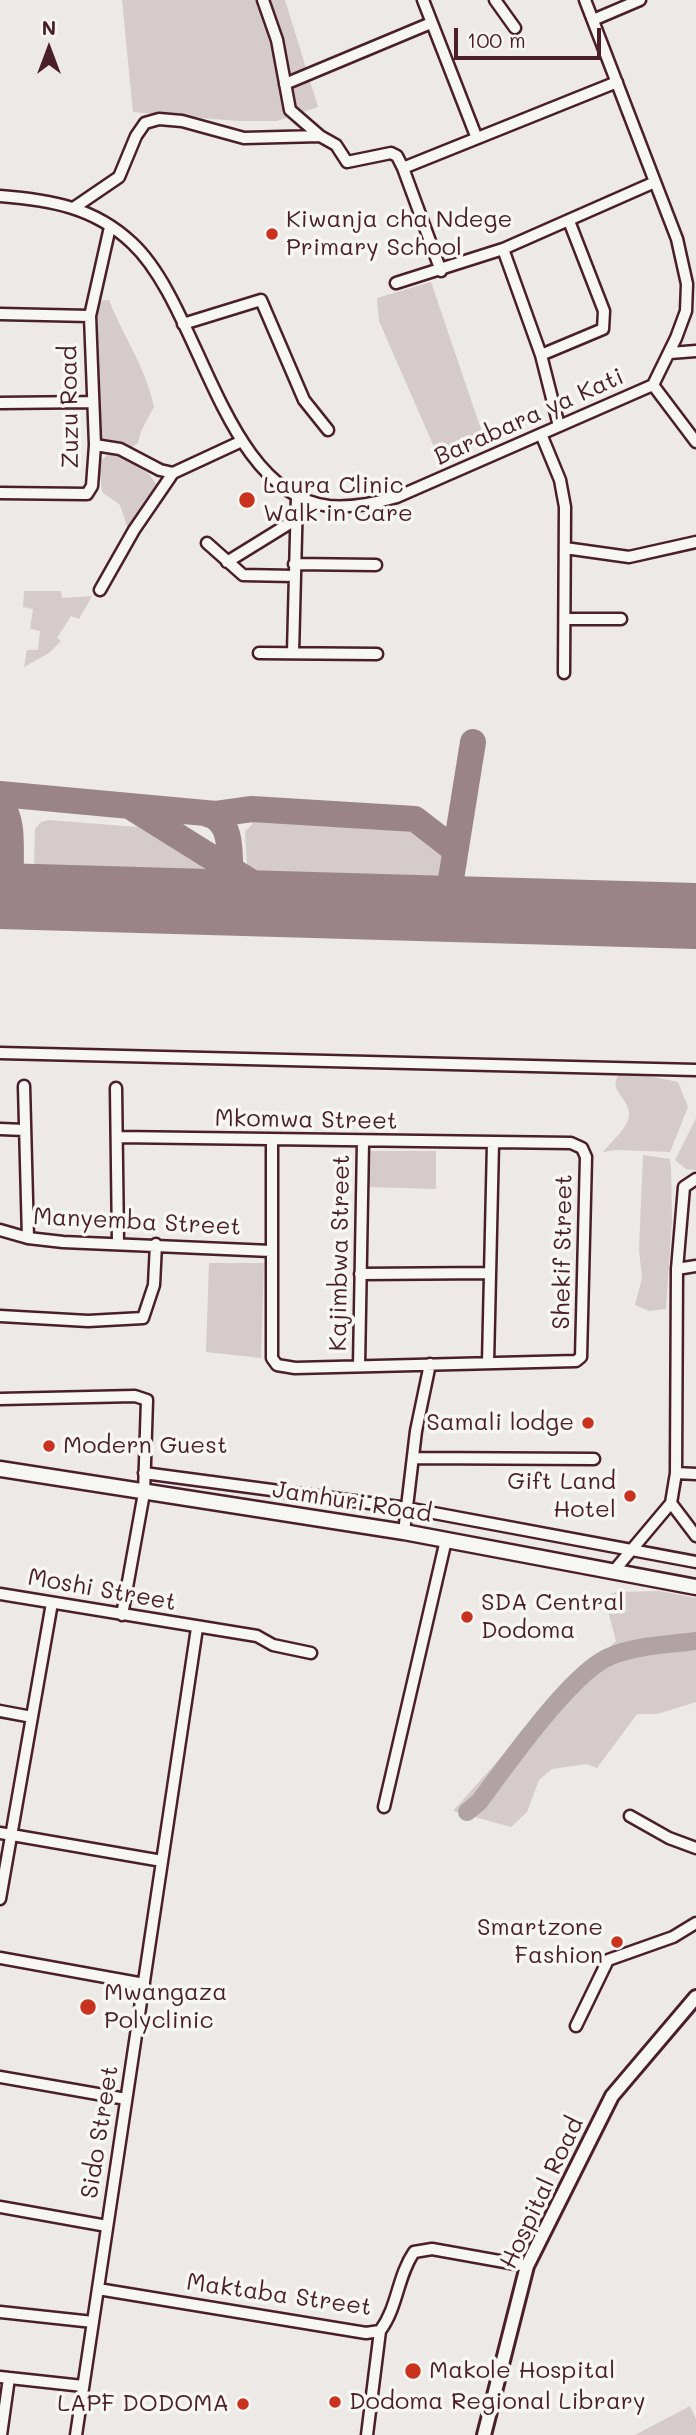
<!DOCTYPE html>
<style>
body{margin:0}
#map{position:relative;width:696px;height:2435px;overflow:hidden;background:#ece9e6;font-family:Mali,sans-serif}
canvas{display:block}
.north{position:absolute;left:14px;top:14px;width:70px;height:70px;-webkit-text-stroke:5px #f6f6f2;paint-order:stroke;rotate:0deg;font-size:19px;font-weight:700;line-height:28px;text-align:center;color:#4a1f2b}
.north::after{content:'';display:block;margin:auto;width:24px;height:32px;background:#4a1f2b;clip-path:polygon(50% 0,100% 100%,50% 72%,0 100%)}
.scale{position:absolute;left:454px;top:28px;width:147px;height:32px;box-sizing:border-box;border:4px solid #4a1f2b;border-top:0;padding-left:9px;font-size:21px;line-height:24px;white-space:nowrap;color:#4a1f2b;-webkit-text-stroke:5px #f6f6f2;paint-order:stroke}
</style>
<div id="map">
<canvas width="696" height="2435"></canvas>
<div class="north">N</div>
<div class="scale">100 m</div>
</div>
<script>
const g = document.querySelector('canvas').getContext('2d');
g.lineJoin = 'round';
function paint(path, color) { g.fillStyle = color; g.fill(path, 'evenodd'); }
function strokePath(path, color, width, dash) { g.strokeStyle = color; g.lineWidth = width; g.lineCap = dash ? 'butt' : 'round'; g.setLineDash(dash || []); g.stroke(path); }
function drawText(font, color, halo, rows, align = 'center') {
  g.font = font + ' Mali,sans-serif'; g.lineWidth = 7; g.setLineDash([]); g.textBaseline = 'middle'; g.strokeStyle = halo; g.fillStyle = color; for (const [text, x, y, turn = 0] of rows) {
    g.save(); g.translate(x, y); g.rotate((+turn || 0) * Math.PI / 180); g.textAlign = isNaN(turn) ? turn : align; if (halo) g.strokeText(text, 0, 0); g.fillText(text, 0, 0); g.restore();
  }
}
const green = new Path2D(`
 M122,0H285L318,107L277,121H237L133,112Z
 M431,282L485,441L463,452L438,456L379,321L377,298Z
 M109,300C123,336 146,368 154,407L141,431L138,443L128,450L102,441L94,315L96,301Z
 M120,454L149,474L156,484L135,522L127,526L120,505L102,492L99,463L107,455Z
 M24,591H61L62,598L92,596L79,619L71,616L57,638L61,641L49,653L24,667L27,650H38L40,631L30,629L33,609L23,607Z
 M252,817L418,829L447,854L444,875L433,885L280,881L247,866L245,831L252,825Z
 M48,820L138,827L204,865L205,874L201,879L43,874L34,863L35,829L41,822Z
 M634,1073L678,1082L688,1107L670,1152L617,1150L603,1152C611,1142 628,1128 629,1115C630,1098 607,1091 619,1074Z
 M696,1118V1170L686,1169L675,1160Z
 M368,1151H436V1189L369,1187Z
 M643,1155L670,1159L671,1167L672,1219L666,1309L649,1311L635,1305L642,1278L639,1250Z
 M209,1263H264L261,1358L206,1352Z
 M660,1591L696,1598V1702L657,1714H637L597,1768L587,1764L552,1769L539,1780L527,1812L511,1827L453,1811L544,1709L616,1641L604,1596L617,1592Z
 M690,2406L696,2419V2435H635Z`);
const river = new Path2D(`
 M467,1812L479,1802C506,1766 573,1670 611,1656C638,1645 668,1645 696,1641`);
const taxiway = new Path2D(`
 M0,794L216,814L252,809L415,819L455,850
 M0,802C22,832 0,877 21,896
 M134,809L272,895L295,904
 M207,814C237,820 228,865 231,889L245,903
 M446,910L473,742`);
const runway = new Path2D(`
 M0,896L696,916`);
const minor = new Path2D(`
 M263,0L277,40L290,110L320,136
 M423,0L476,136
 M495,0L515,28
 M593,20L640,0
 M285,84L431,23
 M0,196C50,200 94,207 132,243C201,307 222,493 329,506C352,508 376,503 397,497L653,385L676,338L686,311L687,284L677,239L585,0
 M75,207L119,177L136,136L145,123L159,119L182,121L244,138L320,136L336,145L347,162L391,153L397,156L403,168
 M503,249L541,355L559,426
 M441,271L403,168L617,82
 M396,283L503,249L655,182
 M0,314L90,316
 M183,324L261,300L304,400L328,430
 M670,353L696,351
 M541,355L603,329L604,311L569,221
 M653,385L696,442
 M0,403L92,402
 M541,434L560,480L565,507L564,673
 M95,445L120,449L160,470L173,473L242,441
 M0,493L87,494L92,486L95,445L90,316L110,227
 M207,543L243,575L294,576
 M565,548L629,557L696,542
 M227,562L295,520
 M294,564L376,565
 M100,590L134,530L173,473
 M565,619H621
 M259,653L377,654
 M293,653L297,496
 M0,1053L696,1070
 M24,1086L28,1238
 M116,1088L118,1243
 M0,1129L24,1130
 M118,1137L571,1143L582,1148L586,1157L581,1357L576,1361L295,1368L277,1365L272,1358V1141
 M0,1230L28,1238L63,1242L271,1251
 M677,1269L696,1266
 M360,1274L490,1273
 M0,1316L88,1321L143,1318L154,1285L156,1244
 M488,1363L493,1143
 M359,1366L363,1142
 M0,1399L135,1396L147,1400L144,1493L122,1615
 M413,1458L594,1459
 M144,1473L407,1508L696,1562
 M676,1473L696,1474
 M671,1503L696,1536
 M404,1532L416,1431L430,1364
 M613,1572L671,1503L676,1473L677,1269L684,1187L696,1179
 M0,1594L257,1636L273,1645L311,1653
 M0,1711L32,1717
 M384,1807L446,1540
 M630,1816L669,1838L696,1848
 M0,1833L162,1861
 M0,1899L52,1603
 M0,1958L144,1984
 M576,2026L608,1960L673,1937L696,1923
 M0,2077L126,2099
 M0,2207L107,2226
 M98,2289L366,2333L380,2331C398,2307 397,2277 414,2252L432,2249L527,2266
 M0,2312L93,2322
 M0,2377L83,2386
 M1,2435L9,2378
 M76,2435L197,1628
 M367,2435L380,2331`);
const tertiary = new Path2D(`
 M484,2435L527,2266L612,2096L696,1997`);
const secondary = new Path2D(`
 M0,1469L404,1532L696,1587`);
const markers = [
 [272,234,7,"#c8321e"],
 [247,500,9,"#c8321e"],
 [588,1423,7,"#c8321e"],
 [49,1446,7,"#c8321e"],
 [630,1496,7,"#c8321e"],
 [467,1617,7,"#c8321e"],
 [617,1942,7,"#c8321e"],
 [88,2007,9,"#c8321e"],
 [413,2371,9,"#c8321e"],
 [335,2402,7,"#c8321e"],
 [243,2404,7,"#c8321e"]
];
const poiNames = [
 ["Kiwanja cha Ndege",286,220],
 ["Primary School",286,248],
 ["Laura Clinic",263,486],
 ["Walk in Care",263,514],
 ["Samali lodge",574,1423,"right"],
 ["Modern Guest",63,1446],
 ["Gift Land",616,1482,"right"],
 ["Hotel",616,1510,"right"],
 ["SDA Central",481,1603],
 ["Dodoma",481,1631],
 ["Smartzone",603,1928,"right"],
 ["Fashion",603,1956,"right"],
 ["Mwangaza",104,1993],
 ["Polyclinic",104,2021],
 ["Makole Hospital",429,2371],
 ["Dodoma Regional Library",349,2402],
 ["LAPF DODOMA",229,2404,"right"]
];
const streetNames = [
 ["Zuzu Road",70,407,-91],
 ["Barabara ya Kati",529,417,-24],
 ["Mkomwa Street",306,1120,1],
 ["Manyemba Street",137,1222,3],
 ["Shekif Street",563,1252,-89],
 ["Kajimbwa Street",340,1253,-89],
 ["Jamhuri Road",352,1502,9],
 ["Moshi Street",102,1590,10],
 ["Sido Street",100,2132,-81],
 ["Hospital Road",542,2193,-65],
 ["Maktaba Street",279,2295,8]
];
paint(green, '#d4cbca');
strokePath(river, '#b1a2a3', 18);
strokePath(taxiway, '#9b8488', 26);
strokePath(runway, '#9b8488', 66);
strokePath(minor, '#4a1f2b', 15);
strokePath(tertiary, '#4a1f2b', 18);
strokePath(secondary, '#4a1f2b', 19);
strokePath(minor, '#f6f6f2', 10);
strokePath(tertiary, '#f6f6f2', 12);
strokePath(secondary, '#f6f6f2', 14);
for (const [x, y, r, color] of markers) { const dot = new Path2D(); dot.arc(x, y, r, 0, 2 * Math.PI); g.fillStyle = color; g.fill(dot); strokePath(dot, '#f6f6f2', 2.5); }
drawText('24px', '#4a1f2b', '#f6f6f2', poiNames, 'left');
drawText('24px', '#4a1f2b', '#f6f6f2', streetNames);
</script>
